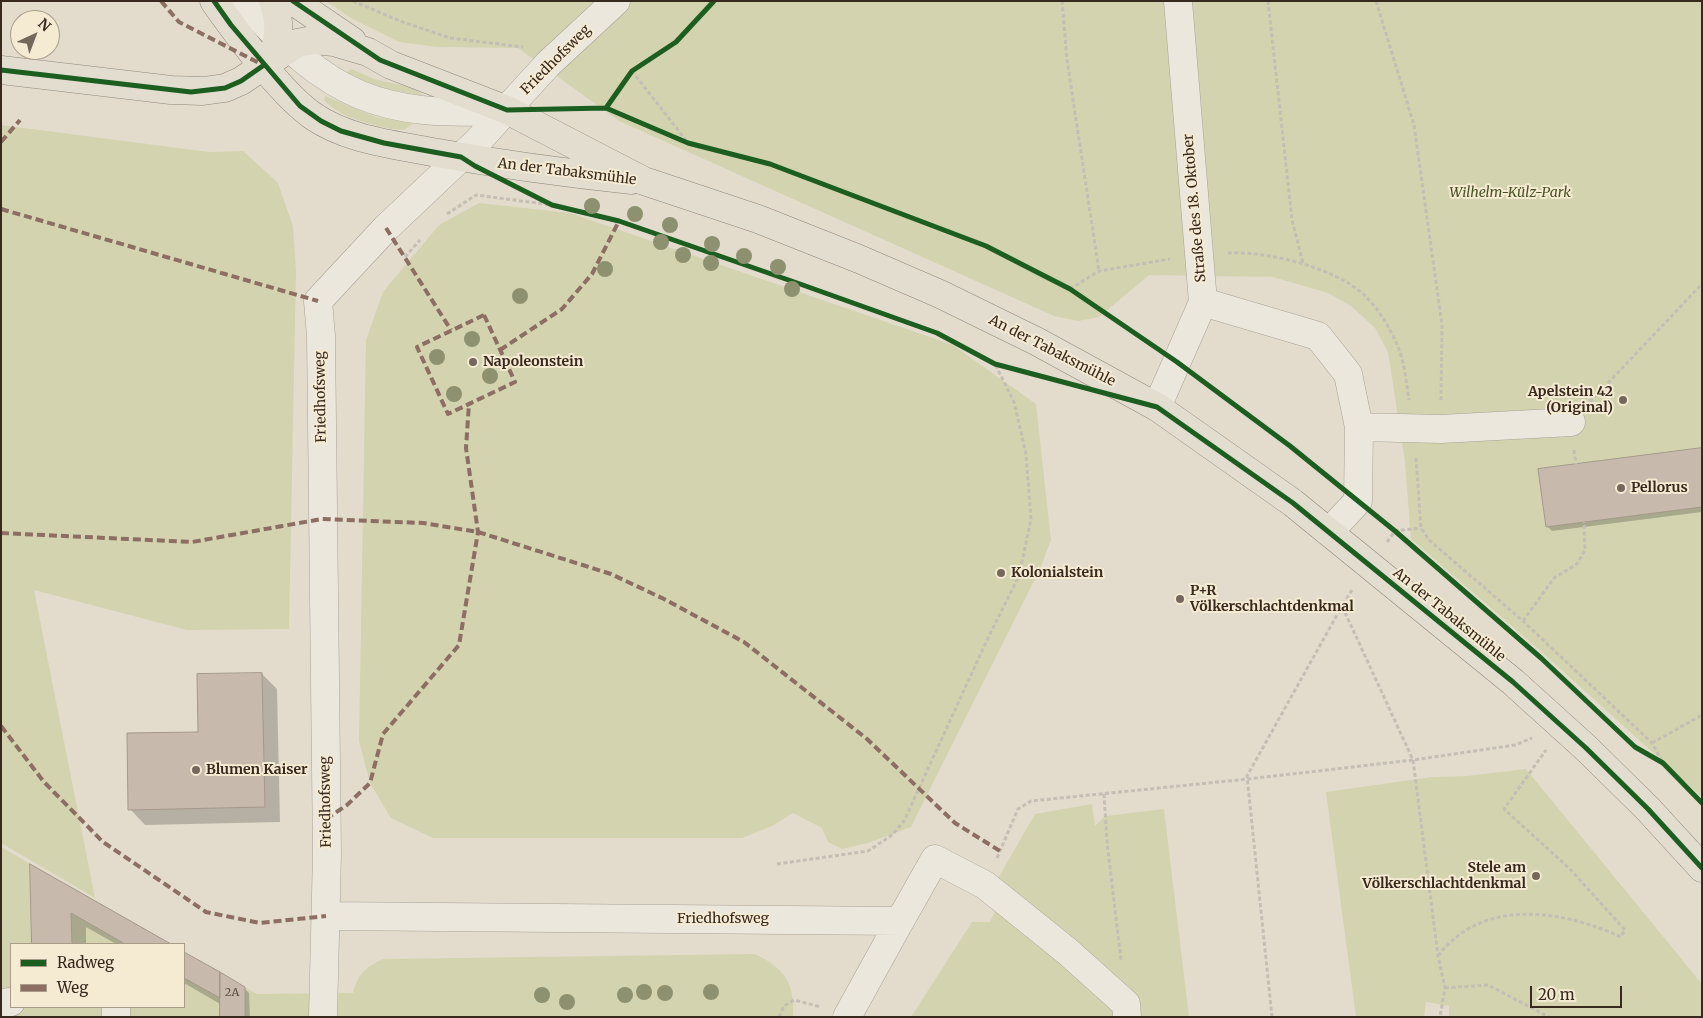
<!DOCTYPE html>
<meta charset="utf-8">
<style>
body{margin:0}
#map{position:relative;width:1703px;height:1018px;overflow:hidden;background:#e3dccc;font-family:Merriweather,serif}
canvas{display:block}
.frame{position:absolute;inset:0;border:2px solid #37291e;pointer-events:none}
.legend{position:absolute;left:10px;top:943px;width:175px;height:65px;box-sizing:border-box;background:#f5ead2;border:1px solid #a99d8a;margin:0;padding:6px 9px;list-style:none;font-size:15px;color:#37291e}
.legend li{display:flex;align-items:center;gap:10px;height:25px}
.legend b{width:25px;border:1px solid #a99d8a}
.north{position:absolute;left:10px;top:10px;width:50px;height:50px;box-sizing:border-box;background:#f5ead2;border:1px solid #a99d8a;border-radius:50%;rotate:43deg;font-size:14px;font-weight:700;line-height:20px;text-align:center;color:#37291e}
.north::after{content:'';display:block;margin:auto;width:18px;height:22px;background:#73685b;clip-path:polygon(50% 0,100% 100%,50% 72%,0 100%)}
.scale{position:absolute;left:1530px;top:986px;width:92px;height:22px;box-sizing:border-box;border:2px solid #37291e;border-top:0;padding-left:6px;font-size:15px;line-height:18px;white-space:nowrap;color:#37291e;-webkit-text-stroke:4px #f5ead2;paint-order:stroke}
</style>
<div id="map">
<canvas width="1703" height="1018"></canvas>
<div class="frame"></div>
<ul class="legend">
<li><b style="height:6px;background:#1b5e20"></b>Radweg</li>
<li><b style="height:6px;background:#8d6e63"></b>Weg</li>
</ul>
<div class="north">N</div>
<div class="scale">20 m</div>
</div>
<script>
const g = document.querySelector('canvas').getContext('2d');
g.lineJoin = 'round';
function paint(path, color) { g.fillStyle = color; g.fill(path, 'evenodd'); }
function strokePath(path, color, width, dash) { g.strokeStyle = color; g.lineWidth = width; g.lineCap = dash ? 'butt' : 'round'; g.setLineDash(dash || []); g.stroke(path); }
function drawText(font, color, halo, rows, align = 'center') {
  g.font = font + ' Merriweather,serif'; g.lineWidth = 4; g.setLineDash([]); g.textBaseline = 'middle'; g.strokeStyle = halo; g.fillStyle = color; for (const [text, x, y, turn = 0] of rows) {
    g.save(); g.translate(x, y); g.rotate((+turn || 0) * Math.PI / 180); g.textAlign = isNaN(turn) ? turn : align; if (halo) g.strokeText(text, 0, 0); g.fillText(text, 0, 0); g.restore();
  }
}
const green = new Path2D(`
 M326,1H1702V797L1543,653L1411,539L1405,462L1388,352L1375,328L1351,306L1328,293L1273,277L1149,275L1099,317L1078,321L1054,316L619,121L518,48L437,47L399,42L351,18Z
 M352,69L374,79L413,88L422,94L421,96L375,88L347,75L348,71Z
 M325,96L376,117L414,123L404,130C382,129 339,118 324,100Z
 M1,125L209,152L243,151L278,183L293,226L296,271L289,629L187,630L34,590L95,898L1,843Z
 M479,203L570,213L953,345L1036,404L1051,540L1040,569L911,827L868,843L842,849L828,842L822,828L793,813L772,826L742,838H433L391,818L370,783L359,741L366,340L383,292L439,225Z
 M1526,769L1702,984V1017H1449V1006L1426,1002L1424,1017H1356L1326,792L1432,777L1467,776Z
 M1092,804L1095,826L1105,816L1164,809L1189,1017H911L972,922H990L1005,890L997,880L1035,814Z
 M1,847L171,944H11V1007H184V952L257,994L353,993C358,974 366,967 383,959L755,954C784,968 795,983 793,1016L1,1017Z`);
const shadow = new Path2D(`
 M1702,449V512L1552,531L1547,526Z
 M262,674L277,689L280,822L145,825L130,809Z
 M31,866L168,944H116L86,927V944H33Z
 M184,953L244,988L249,993L250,1017H222V1005L184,983Z`);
const building = new Path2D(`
 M1702,448V507L1546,527L1538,469Z
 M262,673L265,807L128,810L127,733L198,732L197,674Z
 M30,864L171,944H125L71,913L72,944H32Z
 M184,952L220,972V998L184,978Z
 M220,972L245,987V1017H220Z`);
const path = new Path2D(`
 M353,1L400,21L450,38L523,47
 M1062,1L1067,60L1099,271
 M1268,1L1292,220L1303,263
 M1376,1L1414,125L1442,325L1441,400
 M632,71L688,143
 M447,214L476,195L552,205
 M1228,253C1267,251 1332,267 1362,293C1378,307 1390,328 1398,347C1405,363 1406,383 1409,400
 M405,257L420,240
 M1070,289L1099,271L1170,259
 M1590,402L1702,284
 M1574,450L1576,464
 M1416,458L1421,528L1429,540L1523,621L1652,743L1663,763
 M1387,542L1395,531L1421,528
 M1352,590L1342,606L1413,760L1438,956L1445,988L1440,1017
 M1523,621L1554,578L1577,564L1585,550L1584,522
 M1652,743L1702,715
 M1104,794L1107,842L1121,960
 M997,858L1018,809L1031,801L1248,779L1413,760L1515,745L1532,738
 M777,864L868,851L892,835L904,821L988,638L1019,576L1031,519L1026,454L1014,402L995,364
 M1438,956C1482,897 1563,910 1621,937L1625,930L1570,869L1504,809L1546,750
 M1445,988L1488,985L1549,1017
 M779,1017L784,1006L794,1000L821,1007
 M1272,1017L1247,776L1342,606`);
const minor = new Path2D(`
 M244,1C329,96 379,119 507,110
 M1203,302L1318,336L1348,374L1359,427L1358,501L1329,532
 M1157,407L1203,302L1178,1
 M1359,427L1441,429L1571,422
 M326,916L900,921L935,859L985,885L1067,951L1126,1004L1127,1017
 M1,1003L11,1002
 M116,1007V1017
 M323,1017L327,853L321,336L318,301L386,228L476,143L548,64L616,1
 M847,1017L900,921`);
const major = new Path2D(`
 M214,1C238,35 280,93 313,116C348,140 392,144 432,152C499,164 565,173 632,180
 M293,1L352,41
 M264,65C281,50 281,22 273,1
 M1,70L171,90L203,91L225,88L241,81L297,43L313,40L334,42L368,52L391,65L507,110L644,181L758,219L859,259L940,294L1036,341L1157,407L1293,503L1513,682L1586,748L1648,809L1702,868`);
const quiet = new Path2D(`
 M161,1L179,22L259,63
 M1,142L20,120
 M1,209L318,301
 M386,228L451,330
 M484,315L515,382L448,414L417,347Z
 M500,350L562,309L592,274L619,221
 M1,533L192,542L322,519L423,523L478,532L611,574L664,599L744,642L867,739L955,823L1000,851
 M1,726L44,782L103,842L206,912L260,923L326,916
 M326,819L347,805L370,783L383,734L459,645L478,532L466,448L469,403`);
const cycleway = new Path2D(`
 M214,1L231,25L300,106L321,121L341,131L384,143L461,157L475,166L552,205L619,221L800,284L937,333L995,364L1157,407L1293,503L1513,682L1586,748L1648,809L1702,868
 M293,1L380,60L507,110L606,108L688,143L770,164L986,246L1070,289L1177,362L1290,446L1395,531L1541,658L1635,747L1663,763L1702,803
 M1,70L191,92L225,88L241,81L264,65
 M606,108L632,71L676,42L714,1`);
const trees = [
 [592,206],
 [635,214],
 [670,225],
 [661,242],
 [712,244],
 [683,255],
 [744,256],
 [711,263],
 [778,267],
 [605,269],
 [792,289],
 [520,296],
 [472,339],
 [437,357],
 [490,376],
 [454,394],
 [644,992],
 [711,992],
 [665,993],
 [542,995],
 [625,995],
 [567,1002]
];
const markers = [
 [473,362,5,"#73685b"],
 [1623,400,5,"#73685b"],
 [1621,488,5,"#73685b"],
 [1001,573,5,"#73685b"],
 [1180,599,5,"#73685b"],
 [196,770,5,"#73685b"],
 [1536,876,5,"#73685b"]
];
const numberNames = [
 ["2A",232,993]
];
const streetNames = [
 ["Friedhofsweg",556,60,-45],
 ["An der Tabaksmühle",567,172,7],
 ["Straße des 18. Oktober",1195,208,-95],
 ["An der Tabaksmühle",1052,351,27],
 ["Friedhofsweg",321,397,-91],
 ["An der Tabaksmühle",1449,615,39],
 ["Friedhofsweg",326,802,-91],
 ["Friedhofsweg",723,919]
];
const parkNames = [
 ["Wilhelm-Külz-Park",1510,193]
];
const poiNames = [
 ["Napoleonstein",483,362],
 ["Apelstein 42",1613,392,"right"],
 ["(Original)",1613,408,"right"],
 ["Pellorus",1631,488],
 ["Kolonialstein",1011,573],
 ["P+R",1190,591],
 ["Völkerschlachtdenkmal",1190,607],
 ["Blumen Kaiser",206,770],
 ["Stele am",1526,868,"right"],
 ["Völkerschlachtdenkmal",1526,884,"right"]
];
paint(green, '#d3d3af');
paint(shadow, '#0003');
paint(building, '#c7baad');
strokePath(building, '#a3988b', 1);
strokePath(minor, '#a8a196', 29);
strokePath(major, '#8e867c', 29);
strokePath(path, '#c4beb5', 3, [4, 2.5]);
strokePath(minor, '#ece7dd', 28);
strokePath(major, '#e3ddcf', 28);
strokePath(quiet, '#8d6e63', 4, [8, 4]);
strokePath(cycleway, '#1b5e20', 5);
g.fillStyle = '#8e9170';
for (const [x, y] of trees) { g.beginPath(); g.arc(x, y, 8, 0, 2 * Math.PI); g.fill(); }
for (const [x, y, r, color] of markers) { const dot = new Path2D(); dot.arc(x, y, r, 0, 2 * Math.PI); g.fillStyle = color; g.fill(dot); strokePath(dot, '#f5ead2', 2); }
drawText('11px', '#5b4d42', null, numberNames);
drawText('14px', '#37291e', '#f5ead2', streetNames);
drawText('italic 14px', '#485325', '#f5ead2', parkNames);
drawText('bold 14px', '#37291e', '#f5ead2', poiNames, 'left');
</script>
